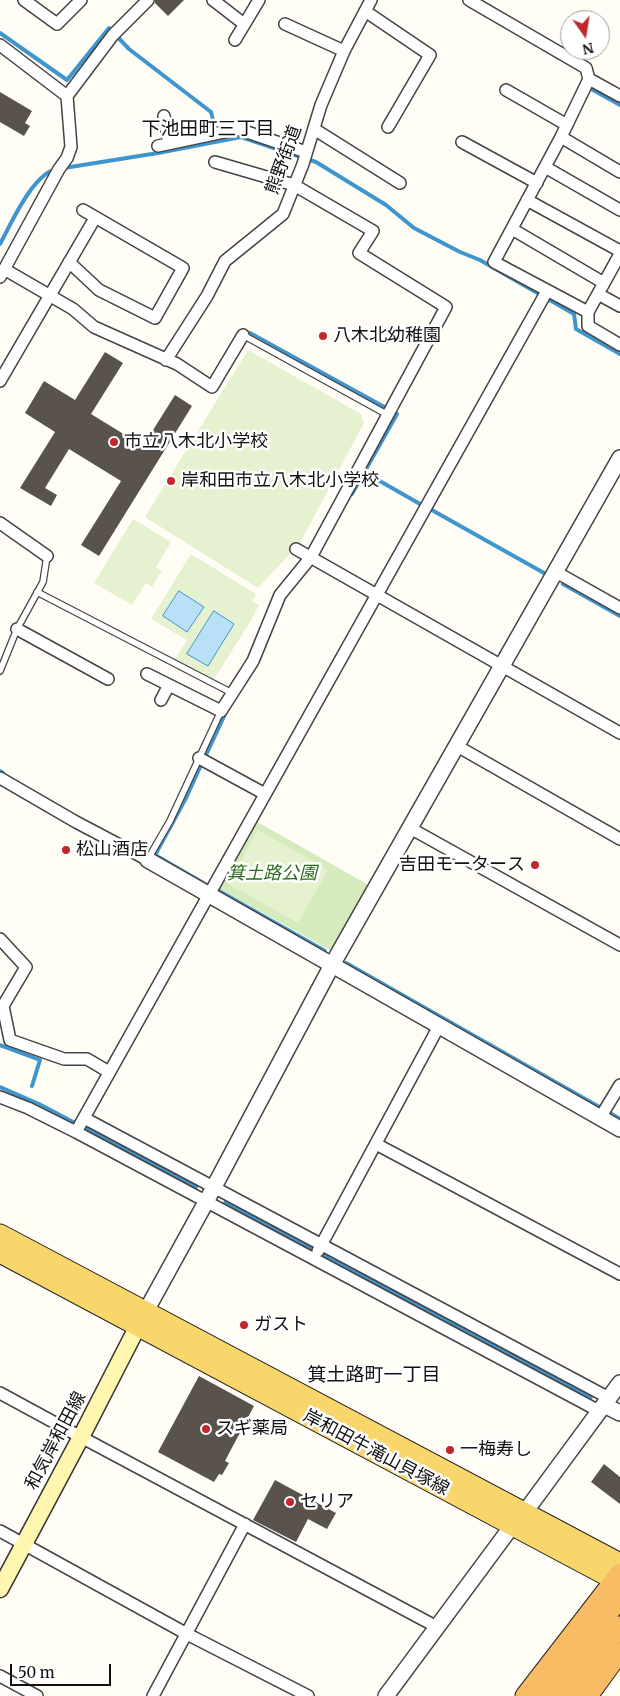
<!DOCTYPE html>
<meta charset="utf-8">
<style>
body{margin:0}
#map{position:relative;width:620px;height:1696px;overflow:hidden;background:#fffdf5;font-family:Merriweather,serif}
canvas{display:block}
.north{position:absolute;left:560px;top:10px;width:50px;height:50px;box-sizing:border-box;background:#fff;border:1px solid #a0a0a0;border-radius:50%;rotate:167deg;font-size:14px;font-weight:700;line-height:20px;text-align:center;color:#111}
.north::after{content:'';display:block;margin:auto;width:18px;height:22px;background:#c4262e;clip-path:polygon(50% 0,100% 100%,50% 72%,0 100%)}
.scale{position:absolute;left:10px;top:1664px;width:101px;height:22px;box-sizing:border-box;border:2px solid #111;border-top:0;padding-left:6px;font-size:15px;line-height:18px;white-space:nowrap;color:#111;-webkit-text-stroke:4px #fff;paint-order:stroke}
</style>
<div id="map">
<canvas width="620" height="1696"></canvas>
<div class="north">N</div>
<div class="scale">50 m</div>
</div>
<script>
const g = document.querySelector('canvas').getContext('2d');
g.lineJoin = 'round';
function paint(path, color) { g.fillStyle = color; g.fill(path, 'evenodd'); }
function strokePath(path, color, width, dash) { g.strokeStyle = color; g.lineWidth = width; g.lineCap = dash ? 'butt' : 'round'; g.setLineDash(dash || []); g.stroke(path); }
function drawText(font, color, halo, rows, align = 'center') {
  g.font = font + ' Merriweather,"Noto Sans JP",serif'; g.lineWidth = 5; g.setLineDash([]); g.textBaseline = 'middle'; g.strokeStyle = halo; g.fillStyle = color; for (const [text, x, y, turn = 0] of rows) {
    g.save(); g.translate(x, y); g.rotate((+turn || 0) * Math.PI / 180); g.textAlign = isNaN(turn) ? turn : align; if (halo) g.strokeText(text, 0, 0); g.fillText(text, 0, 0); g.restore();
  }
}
const green = new Path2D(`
 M254,820L372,887L337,948L330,950L220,889L219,884Z`);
const pitch = new Path2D(`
 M248,350L361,414L364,423L300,543L258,588L145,517Z
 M133,519L171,542L156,567L162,571L152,587L146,583L132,605L94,583Z
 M191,554L256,594L252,601L259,605L252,619L214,679L175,659L187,640L151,619Z
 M258,830L328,870L298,923L228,884Z`);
const water = new Path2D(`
 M179,591L204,607L187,632L163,616Z
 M214,611L234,624L208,666L187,654Z`);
const stream = new Path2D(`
 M0,33L67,80L109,28L129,49L211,112L216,132
 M591,84L593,90L620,105
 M64,168L158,153L241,137L316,162L386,205L414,228L460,252L480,260L574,314L576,329L620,354
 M0,244C11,224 33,173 57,169
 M246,338L250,333L397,414L352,494
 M364,472L420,504
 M430,509L544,573
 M563,584L620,616
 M206,755L226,712
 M0,771L3,773
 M152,855H155L205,884
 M155,855L186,798L201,765
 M219,891L325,951
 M346,963L601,1108
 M0,1045L40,1060L32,1086
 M0,1087L39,1104L196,1187
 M610,1113L620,1119
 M225,1203L591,1397`);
const building = new Path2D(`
 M155,0H184L168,16L155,3Z
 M0,92L32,111L25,123L30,126L24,136L0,122Z
 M105,352L123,363L91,414L143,446L175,395L192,406L99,556L81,545L121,481L69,449L45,488L57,495L51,506L20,488L55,432L25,413L44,381L75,400Z
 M199,1376L254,1406L225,1461L229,1463L222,1475L219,1474L214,1482L158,1452Z
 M604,1464L620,1477V1504L591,1482Z
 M275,1480L336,1513L327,1529L308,1519L296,1542L253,1520Z`);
const service = new Path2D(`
 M243,335L388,415
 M37,592L232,693
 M0,671L17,629L43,582L47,556
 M148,859L170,821L221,711`);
const minor = new Path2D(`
 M24,0L57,24L81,0
 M213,0L244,24
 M469,0L586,68L589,79L561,137L494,262L588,312V326L620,345
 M365,11L430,55L388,127
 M285,24L344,51
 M235,40L259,0
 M0,45L67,96
 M589,79L620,96
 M506,90L567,125
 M164,116L169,143
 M314,129L400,183
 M561,137L620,172
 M462,142L537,183
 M158,146L238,129L306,152
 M545,167L620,210
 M527,200L620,251
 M512,229L604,283
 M69,262L99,290L155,318L183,268L83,210
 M4,269L73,309L94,327L177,364L212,387L243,335
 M0,277L59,169L67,158L71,147L67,96L113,35L148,0
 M598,294L620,306
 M588,312L620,254
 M166,360L207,296L225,261L283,214L303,164L321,105L344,51L371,0
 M0,381L95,218
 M0,523L47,556
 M296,549L620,733
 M556,572L620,608
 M17,629L108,679
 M147,674L221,711L253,661L280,595L311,557L446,307L359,253L373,231L294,185L215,162
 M161,700L169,685
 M457,746L620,839
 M199,758L265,794
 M0,778L76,822L148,860
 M410,828L620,945
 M0,939L26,967L3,1006L10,1040L64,1059H87L109,1072
 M0,1097L28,1108L76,1132L599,1411
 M84,1118L609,1398
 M600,1118L620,1085
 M76,1132L547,291
 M376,1144L620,1274
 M318,1251L439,1026
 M0,1393L81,1437L437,1627
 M0,1531L187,1634L308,1696
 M0,1676L37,1696
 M153,1696L245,1524`);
const tertiary = new Path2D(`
 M148,860L620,1129
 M146,1311L206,1202L332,965L620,458
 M604,1405L620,1413
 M525,1512L620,1383
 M386,1696L512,1526`);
const secondary = new Path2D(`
 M0,1589L81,1437L143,1316`);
const primary = new Path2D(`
 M0,1234L620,1563
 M0,1253L620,1583`);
const trunk = new Path2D(`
 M525,1696L620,1573
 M546,1696L620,1598
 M567,1696L620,1626
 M588,1696L620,1652`);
const markers = [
 [323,336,5,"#c4262e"],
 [114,442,5,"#c4262e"],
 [171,481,5,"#c4262e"],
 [66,850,5,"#c4262e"],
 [535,865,5,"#c4262e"],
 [244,1325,5,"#c4262e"],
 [206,1429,5,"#c4262e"],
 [450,1450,5,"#c4262e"],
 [290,1502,5,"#c4262e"]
];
const streetNames = [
 ["熊野街道",284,160,-70],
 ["和気岸和田線",56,1441,-62],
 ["岸和田牛滝山貝塚線",376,1453,28]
];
const poiNames = [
 ["八木北幼稚園",333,336],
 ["市立八木北小学校",124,442],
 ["岸和田市立八木北小学校",181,481],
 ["松山酒店",76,850],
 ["吉田モータース",525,865,"right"],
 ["ガスト",254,1325],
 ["スギ薬局",216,1429],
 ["一梅寿し",460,1450],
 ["セリア",300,1502]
];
const parkNames = [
 ["箕土路公園",272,874]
];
const neighbourhoodNames = [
 ["下池田町三丁目",208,130],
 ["箕土路町一丁目",374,1376]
];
paint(green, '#d5ebbd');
paint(pitch, '#e6f2cf');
paint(water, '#b9e0f7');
strokePath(water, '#3f96cf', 1);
strokePath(stream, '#3f96cf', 4);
paint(building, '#5a524d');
strokePath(service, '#444', 8);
strokePath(minor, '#444', 14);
strokePath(tertiary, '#444', 18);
strokePath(secondary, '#333', 19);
strokePath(primary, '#222', 21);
strokePath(trunk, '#222', 21);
strokePath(service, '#fff', 5.5);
strokePath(minor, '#fff', 11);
strokePath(tertiary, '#fff', 15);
strokePath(secondary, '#fff6b0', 16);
strokePath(primary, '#f9d66b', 19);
strokePath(trunk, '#f7bc64', 19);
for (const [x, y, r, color] of markers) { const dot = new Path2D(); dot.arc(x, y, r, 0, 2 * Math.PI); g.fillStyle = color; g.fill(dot); strokePath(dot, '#fff', 2); }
drawText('18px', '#111', '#fff', streetNames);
drawText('18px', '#111', '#fff', poiNames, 'left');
drawText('italic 18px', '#2f6b1f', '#fff', parkNames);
drawText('19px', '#111', '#fff', neighbourhoodNames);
</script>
